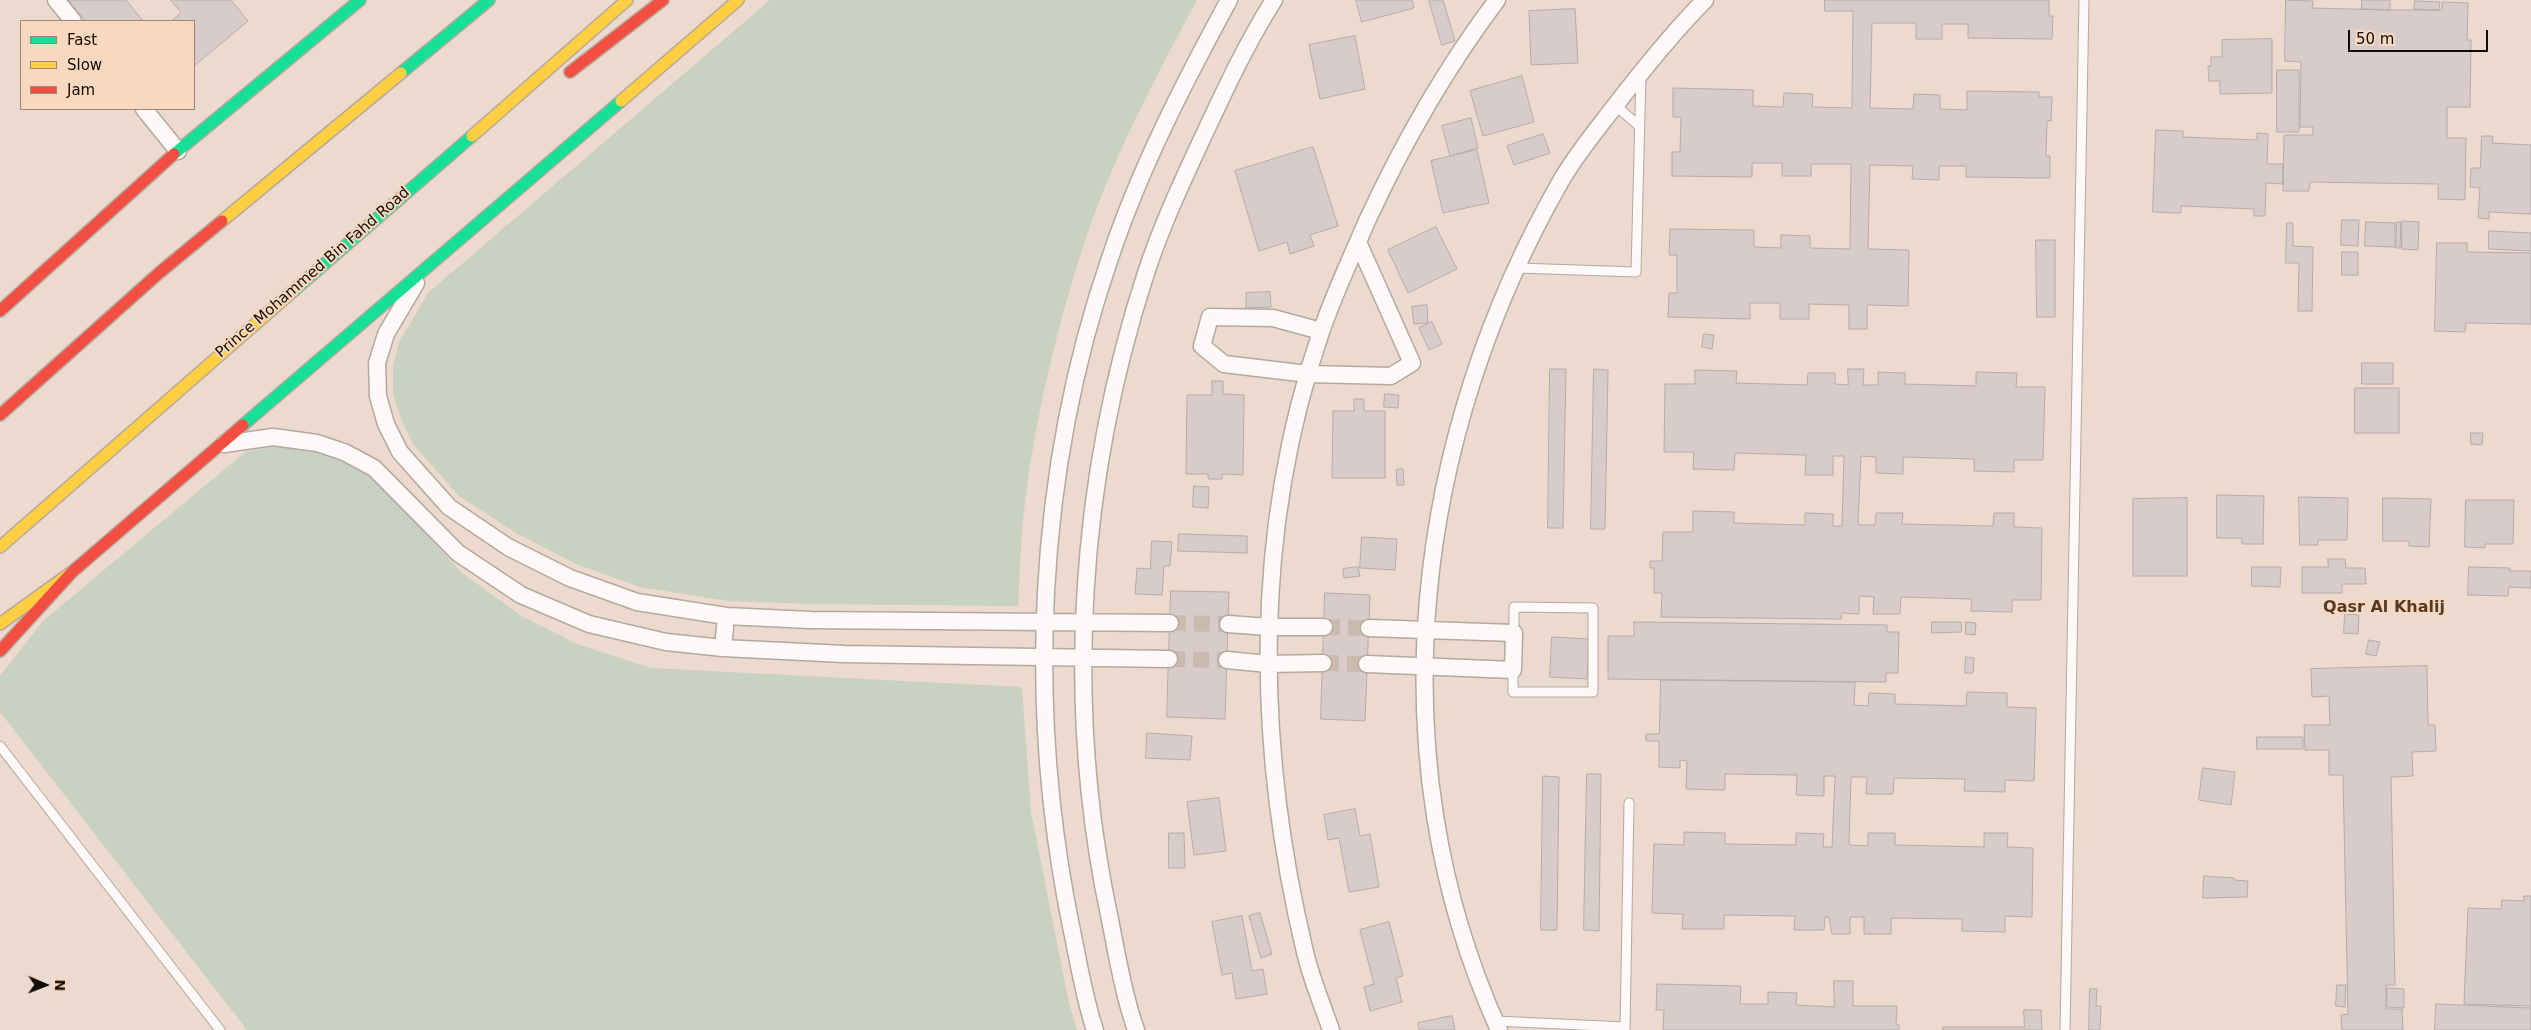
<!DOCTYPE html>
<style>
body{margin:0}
#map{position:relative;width:2531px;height:1030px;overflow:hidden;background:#ebdacd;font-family:"DejaVu Sans",sans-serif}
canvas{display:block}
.legend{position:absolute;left:20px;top:20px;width:175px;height:90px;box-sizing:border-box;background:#f8d9c0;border:1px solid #9d8675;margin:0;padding:6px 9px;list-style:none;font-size:15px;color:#140a04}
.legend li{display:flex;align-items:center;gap:10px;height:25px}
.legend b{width:25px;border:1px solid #9d8675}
.north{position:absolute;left:20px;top:960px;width:50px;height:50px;-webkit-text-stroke:4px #f8d9c0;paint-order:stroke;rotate:91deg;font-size:14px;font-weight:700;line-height:20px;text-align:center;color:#140a04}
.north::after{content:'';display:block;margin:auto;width:18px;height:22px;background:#140a04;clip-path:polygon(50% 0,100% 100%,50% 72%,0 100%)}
.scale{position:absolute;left:2348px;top:30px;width:140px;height:22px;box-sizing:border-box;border:2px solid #140a04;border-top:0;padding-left:6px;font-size:15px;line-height:18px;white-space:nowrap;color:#140a04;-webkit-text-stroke:4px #f8d9c0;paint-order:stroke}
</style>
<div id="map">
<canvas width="2531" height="1030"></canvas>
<ul class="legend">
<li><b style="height:6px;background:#16e098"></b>Fast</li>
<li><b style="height:6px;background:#ffcf43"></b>Slow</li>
<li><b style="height:6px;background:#f24e42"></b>Jam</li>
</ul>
<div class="north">N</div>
<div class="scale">50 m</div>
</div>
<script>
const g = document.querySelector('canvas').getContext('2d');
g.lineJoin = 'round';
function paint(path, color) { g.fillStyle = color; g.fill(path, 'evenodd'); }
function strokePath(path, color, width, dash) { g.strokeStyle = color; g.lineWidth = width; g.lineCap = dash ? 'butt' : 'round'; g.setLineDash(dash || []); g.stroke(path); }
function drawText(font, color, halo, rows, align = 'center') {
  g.font = font + ' "DejaVu Sans",sans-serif'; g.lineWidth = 4; g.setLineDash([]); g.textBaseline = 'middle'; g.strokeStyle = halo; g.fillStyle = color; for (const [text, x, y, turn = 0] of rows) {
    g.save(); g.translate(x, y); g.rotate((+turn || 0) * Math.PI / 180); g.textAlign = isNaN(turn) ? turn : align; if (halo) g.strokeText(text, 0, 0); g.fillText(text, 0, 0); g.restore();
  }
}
const green = new Path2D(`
 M770,0H1197C1154,80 1110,163 1082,250C1056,331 1036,416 1025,501C1021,535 1020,571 1018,606L810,604L728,601L640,587L576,564L516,533L459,496L413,444L401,419L393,394V365L400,340L429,292Z
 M287,444L362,467L397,501L461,572L520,615L577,644L651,668L1022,687L1031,812L1069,1003L1077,1030H247L0,712V676L43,621L245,452Z`);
const building = new Path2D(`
 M69,0H126L143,21H86Z
 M171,0H231L248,21L194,66V21H171L181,13Z
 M1356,0H1412L1414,8L1362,22Z
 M1429,0H1443L1455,41L1442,45Z
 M1825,0H2049V16H2053L2052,39L1968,38V24H1942V39H1916V23H1872L1870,108L1913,109L1914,94L1940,95V109L1967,110V91L2039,92V97H2052L2051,121L2047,120L2046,156H2050V178L1966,177V166H1939V180L1912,179L1913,166L1870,165L1868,249L1909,250L1908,306L1867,305V329H1849V305L1809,304V319H1780V303H1750V319L1668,317L1669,293H1677V255H1669L1670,229L1754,230V247L1781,248V235L1810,236V248L1850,249L1851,164H1811V176H1782V163H1752V177L1672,176V152H1680L1681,117H1673V88L1753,90V106L1783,107L1784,93L1813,94L1812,107L1852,108L1853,11H1825Z
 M2286,0L2313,1L2312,8L2390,10H2442V2L2468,3L2467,40H2471L2470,107H2447V138H2466L2465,200L2438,199V184L2310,182L2309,191H2283L2284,135H2313V127H2300L2301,62L2285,61Z
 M2362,0H2390V10L2362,9Z
 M2415,1L2440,2L2439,10L2414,9Z
 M1575,9L1578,63L1531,65L1529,11Z
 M1355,36L1365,89L1320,99L1309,45Z
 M2272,39V93L2220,94V81H2209L2208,66H2211V57H2222V40Z
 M2277,70H2299V132H2277Z
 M1522,76L1534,122L1483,136L1470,91Z
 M1471,118L1478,148L1450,156L1442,126Z
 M2156,130L2183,131V137L2257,140V133L2268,134L2267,164H2283V184L2266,183L2265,216H2254V209L2181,206V213L2153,212Z
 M1543,134L1550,153L1514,165L1507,146Z
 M2482,136H2493L2492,143L2531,145V214L2489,212V219L2478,218L2480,188L2470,187L2471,168H2480Z
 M1313,147L1338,226L1310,235L1314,246L1290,254L1287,242L1259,251L1235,171Z
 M1477,150L1489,203L1443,213L1431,161Z
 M2342,220H2359L2358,246L2341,245Z
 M2402,221L2419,222L2418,250L2402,249Z
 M2366,222L2395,223V247L2365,246Z
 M2397,222H2401L2400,248H2396Z
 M2287,223H2293V246L2313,247L2312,311H2298L2299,263H2286Z
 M1436,227L1457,269L1408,293L1388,250Z
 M2489,231L2531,233V251L2489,249Z
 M2036,240H2055V317H2037Z
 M2437,243H2467V252L2531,253V324L2466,323L2465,332L2435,331Z
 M2342,252H2358V275H2342Z
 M1270,292L1271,307L1246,308V293Z
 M1427,305L1428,323L1414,324L1412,307Z
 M1432,322L1442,344L1429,350L1419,328Z
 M1704,334L1714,335L1712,349L1702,347Z
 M2362,363H2393V384H2362Z
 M1550,369H1566L1563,528H1548Z
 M1594,369L1608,370L1605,529H1591Z
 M1848,369H1864L1863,385H1878V372L1905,373V384L1976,386V372L2017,373L2016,387H2045L2043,460H2014V472L1974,471V459L1903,457V474L1876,473V457L1861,456L1858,521L1859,525H1875L1876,513H1903L1902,524L1993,526L1994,513H2014V527L2042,528L2041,600H2012V612L1971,611L1972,599L1901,597L1900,614H1873L1874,597L1859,596V614L1842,613L1841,619L1661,617L1662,593H1654V568H1650V561H1662L1663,532H1693V511L1734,512V523L1805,525V513L1833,514V526H1842L1844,456H1833V475H1805L1806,455L1735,453L1734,470L1693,469L1694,452H1664L1665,384H1695V370L1737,371L1736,383L1807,385L1808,373H1835V384L1848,385Z
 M1212,381H1223V394L1244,395L1243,475L1222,474V479H1208V474H1186L1187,395H1212Z
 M2355,388H2399V433H2355Z
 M1385,394L1399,395L1398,408L1384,407Z
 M1354,399H1364V411H1385V478H1332L1333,411H1354Z
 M2471,433H2483L2482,445L2471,444Z
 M1403,469L1404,485H1397L1396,470Z
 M1194,486L1209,487L1208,508L1193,507Z
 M2217,495L2264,496L2263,544H2242V538H2217Z
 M2299,497L2348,498L2347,540H2318V545H2300Z
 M2187,498V576H2133V499Z
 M2383,498L2431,499L2429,547L2409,546V541H2383Z
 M2466,500H2514L2513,544H2485V548L2465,547Z
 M1179,534L1247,536V553L1178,551Z
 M1362,537L1397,539L1395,570L1360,568Z
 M1152,541L1172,542L1170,566H1164L1162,595L1135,594L1137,568L1150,569Z
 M2328,559H2345L2346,568H2365L2366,584H2342V593H2302V567H2328Z
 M1358,567L1360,576L1344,578L1343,569Z
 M2252,567H2281L2280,587L2252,586Z
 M2469,567L2510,568V571H2531V588L2509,587L2508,596L2468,595Z
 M1171,591L1229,592L1225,719L1167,717Z
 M1325,593L1370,595L1365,721L1321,719Z
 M2345,614L2359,615L2358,634L2344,633Z
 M1634,622L1887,625V632H1899L1898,673H1886V682L1608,679V636H1634Z
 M1932,622H1961L1962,632L1932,633Z
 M1966,622L1976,623L1975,635L1966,634Z
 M1552,637L1589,639L1587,679L1550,677Z
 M2369,640L2380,642L2376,656L2366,654Z
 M1966,657L1974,658L1973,673H1965Z
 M2427,666L2428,725H2435L2436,751L2412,752L2413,776L2391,777L2395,985H2386V1009H2402L2403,1030H2342L2341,1015L2348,1014L2343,775H2329V750H2305L2304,725H2330L2329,696L2312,697L2311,669Z
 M1661,680L1855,682L1854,705L1868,706L1869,693L1895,694V704L1966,706L1967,692L2007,693V707L2036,708L2034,781L2005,780V792L1964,791L1965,779L1894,778L1893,794H1866L1867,777H1851L1849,841L1850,845L1868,846V833H1895V845L1984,847V833H2008L2007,847L2033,848L2032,917L2005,916V932L1962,931V919L1891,918V934H1864V917H1850V934H1832L1829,917H1825L1824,930H1794L1795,916L1724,915V929H1682L1683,914L1652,913L1654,844L1684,845V832L1725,833V844L1796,845V833L1824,834L1823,847H1832L1835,776H1824V796L1796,795L1797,775L1725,774V790L1686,789L1687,761L1680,760V768L1659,767V741H1646V734H1659Z
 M1147,733L1192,736L1190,760L1146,758Z
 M2257,737H2303V749H2257Z
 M2203,768L2235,772L2231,805L2199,800Z
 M1587,774H1601L1599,931L1584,930Z
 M1543,776L1559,777L1557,930H1541Z
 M1219,798L1226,851L1194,855L1187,802Z
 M1355,809L1360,836L1370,834L1379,887L1349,892L1339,838L1328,840L1324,815Z
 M1169,833H1184L1185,868H1169Z
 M2204,876L2234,878V880L2248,881L2247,897L2203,898Z
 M2524,896H2531V1006L2464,1004L2468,908L2501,909L2502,900L2524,901Z
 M1260,913L1272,954L1261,958L1249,916Z
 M1242,916L1252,971L1263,969L1267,994L1236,999L1232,973L1222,975L1212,922Z
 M1389,922L1403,976L1396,978L1402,1002L1370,1011L1364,987L1374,984L1360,930Z
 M1834,981H1853V1006H1897L1896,1025H1899V1030H1663L1664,1010H1656L1657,984L1741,986L1740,1004H1768V992L1797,993L1796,1005L1834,1007Z
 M2337,985H2346L2345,1007L2336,1006Z
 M2387,988L2404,989V1008L2387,1007Z
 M2090,989H2097L2096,1006H2101L2100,1030H2089Z
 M2436,1004L2531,1008V1030H2435Z
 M2024,1010H2041L2042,1030H1943V1027H2024Z
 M1452,1016L1455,1030H1419L1418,1023Z`);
const streetTunnel = new Path2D(`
 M1170,623L1228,624
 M1324,627L1369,628
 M1169,659L1227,660
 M1323,663L1367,664`);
const lane = new Path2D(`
 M1615,105L1639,126
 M1518,268L1636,272L1641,75
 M1513,670V692H1593V608L1514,607V633
 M0,746L220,1030
 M1495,1021L1625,1027
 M1625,1030L1629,803
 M2065,1030L2084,0`);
const street = new Path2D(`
 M56,0L73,21
 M144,109L178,151
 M416,283L386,334L377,363L378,396L386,424L400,452L449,507L508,547L570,578L637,602L726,616L810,620L1170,623
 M1321,331L1273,318L1210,317L1202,346L1224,364L1308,374L1391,376L1412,363L1358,242
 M224,444L273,437L317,443L344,452L374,468L458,553L521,595L589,624L666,642L723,648L844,654L1169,659
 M1228,624L1268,627H1324
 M723,648L726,616
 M1227,660L1268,664L1323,663
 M1367,664L1513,670L1514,633L1369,628
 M1095,1030C1084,998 1079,964 1072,931C1026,710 1036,472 1110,258C1140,168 1184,83 1229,0
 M1136,1030C1123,993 1117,954 1109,915C1064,703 1079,478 1146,273C1161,227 1182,182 1202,139C1224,92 1246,44 1274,0
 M1331,1030C1322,1004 1311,978 1305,952C1256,747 1252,533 1321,332C1334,294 1351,258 1367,221C1403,143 1445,69 1497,0
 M1499,1030C1374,756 1414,436 1562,179C1576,155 1594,133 1611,111C1641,72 1671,34 1705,0`);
const fast = new Path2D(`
 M401,73L489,0
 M174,154L360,0
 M292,292L472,136
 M243,425L621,101`);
const slow = new Path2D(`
 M621,101L738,0
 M472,136L627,0
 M222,221L401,73
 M0,547L292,292
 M0,624L72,572`);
const jam = new Path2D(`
 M570,72L663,0
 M0,311L174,154
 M0,415L159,273L222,221
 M0,651L72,572L243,425`);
const streetNames = [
 ["Prince Mohammed Bin Fahd Road",313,273,-41]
];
const neighbourhoodNames = [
 ["Qasr Al Khalij",2384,608]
];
paint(green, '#c9d1c3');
paint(building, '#d8cccb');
strokePath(building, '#b6aaaa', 1);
strokePath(streetTunnel, '#cbbbaf', 16, [16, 8]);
strokePath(lane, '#b5a89e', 11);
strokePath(street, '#b5a89e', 19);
strokePath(fast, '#b5a89e', 14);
strokePath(slow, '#b5a89e', 14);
strokePath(jam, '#b5a89e', 14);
strokePath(lane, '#fcf9f8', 9);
strokePath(street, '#fcf9f8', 16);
strokePath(fast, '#16e098', 11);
strokePath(slow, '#ffcf43', 11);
strokePath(jam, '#f24e42', 11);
drawText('15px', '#140a04', '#f8d9c0', streetNames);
drawText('bold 16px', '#543b26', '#f8d9c0', neighbourhoodNames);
</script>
